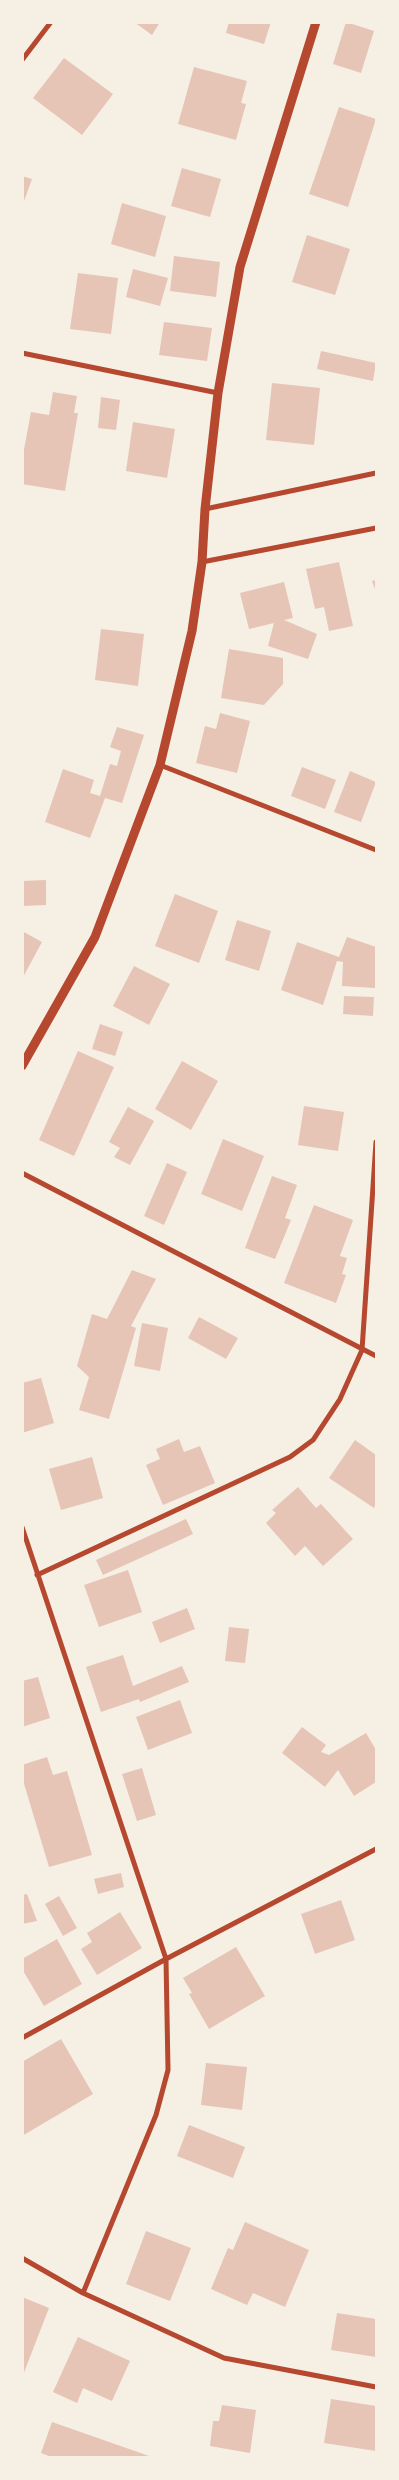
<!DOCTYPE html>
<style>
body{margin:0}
#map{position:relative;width:399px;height:2480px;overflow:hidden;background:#f6efe4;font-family:Raleway,sans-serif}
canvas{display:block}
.frame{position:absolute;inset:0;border:24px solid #f6efe4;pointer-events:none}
</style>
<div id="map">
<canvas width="399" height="2480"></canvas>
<div class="frame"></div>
</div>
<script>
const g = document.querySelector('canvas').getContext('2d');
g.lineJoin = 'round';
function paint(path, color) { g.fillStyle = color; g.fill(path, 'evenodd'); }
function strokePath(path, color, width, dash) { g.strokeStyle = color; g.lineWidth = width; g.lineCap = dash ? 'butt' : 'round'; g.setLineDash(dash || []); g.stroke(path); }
const building = new Path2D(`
 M134,22H160L152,35Z
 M229,22H271L264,44L226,33Z
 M346,22L374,31L361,73L333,64Z
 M64,58L113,94L82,135L33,98Z
 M194,67L247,81L241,103L246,104L236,140L178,124Z
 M339,107L376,119L348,207L309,194Z
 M182,168L221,179L210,217L171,206Z
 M22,176L32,179L23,204H22Z
 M122,203L166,216L155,257L111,244Z
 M307,235L350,249L335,295L292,282Z
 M174,256L220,262L216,297L170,291Z
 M133,269L168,278L160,306L126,297Z
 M78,273L118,278L111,334L70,329Z
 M164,322L212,328L207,361L159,355Z
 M321,351L376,363L373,381L317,369Z
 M272,383L320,388L314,445L266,440Z
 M53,392L77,396L74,413H78L65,491L22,484V460L31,412L49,415Z
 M101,397L120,400L116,430L98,428Z
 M133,422L175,429L167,478L126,471Z
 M339,562L353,626L329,631L324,607L315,609L306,569Z
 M376,580V592L372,581Z
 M284,582L293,618L284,620L317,634L308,659L268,646L274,623L249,629L240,593Z
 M101,629L144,634L138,686L95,680Z
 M229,649L283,658V684L264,705L221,698Z
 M220,713L250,721L237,773L196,763L205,726L216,729Z
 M117,727L144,735L122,803L105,798L90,838L45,822L63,769L94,780L90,793L100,796L110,764L117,766L121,751L110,747Z
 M302,767L336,780L325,809L291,796Z
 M350,771L376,782L361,822L334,812Z
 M46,880V905L22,906V881Z
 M175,894L218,911L199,963L155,946Z
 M237,920L271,931L259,971L225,960Z
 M22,931L42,942L22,979Z
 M347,937L376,947L375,988L342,986L343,962L337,961L323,1005L281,990L297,942L339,957Z
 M134,966L170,984L149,1025L113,1006Z
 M344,996L374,997L373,1016L343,1014Z
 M100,1024L123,1032L115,1056L92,1049Z
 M78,1051L114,1067L74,1156L39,1140Z
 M182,1061L218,1081L191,1130L155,1109Z
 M304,1106L344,1112L338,1151L298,1145Z
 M128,1107L154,1121L130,1165L114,1157L120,1148L109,1142Z
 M223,1139L264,1156L242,1211L201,1194Z
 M167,1163L187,1172L164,1225L144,1216Z
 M272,1176L297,1185L285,1218L291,1220L275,1259L245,1248Z
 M314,1205L353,1220L340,1256L347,1258L342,1274L346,1275L336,1303L284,1283Z
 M132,1270L156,1279L131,1326L136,1328L109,1419L79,1410L89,1377L77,1366L92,1314L107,1319Z
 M199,1317L238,1338L226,1359L188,1338Z
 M142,1323L168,1328L160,1371L134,1366Z
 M41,1378L54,1423L22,1433V1383Z
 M179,1439L184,1452L200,1446L215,1483L163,1505L146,1465L160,1459L156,1449Z
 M355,1440L376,1455V1504L374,1508L329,1478Z
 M92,1457L103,1498L61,1510L49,1469Z
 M298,1487L316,1508L321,1504L353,1539L323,1566L305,1546L295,1556L266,1523L276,1513L272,1510Z
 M186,1519L193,1534L103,1575L96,1560Z
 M128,1570L142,1612L99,1627L84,1585Z
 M187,1608L195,1629L160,1643L152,1622Z
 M229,1627L249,1629L245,1663L225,1661Z
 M123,1655L133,1686L182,1666L189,1682L140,1702L139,1699L101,1712L86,1667Z
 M38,1677L50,1718L22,1727V1681Z
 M180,1700L192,1733L148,1750L136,1717Z
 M302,1727L326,1745L321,1752L329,1755L366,1733L376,1750V1782L354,1796L338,1770L325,1787L282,1753Z
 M47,1757L53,1775L67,1771L92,1855L49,1867L22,1777V1765Z
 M142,1768L156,1815L137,1821L122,1774Z
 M121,1873L124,1887L98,1894L94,1879Z
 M27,1894L37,1921L22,1924V1895Z
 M59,1896L77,1928L63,1936L45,1904Z
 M341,1900L355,1940L315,1954L301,1914Z
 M120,1912L142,1948L97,1975L81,1949L92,1942L87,1933Z
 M57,1939L82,1984L44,2006L22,1969V1959Z
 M236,1947L265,1996L209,2029L189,1994L192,1993L183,1978Z
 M61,2039L93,2094L22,2136V2062Z
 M206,2063L247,2067L242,2110L201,2105Z
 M189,2125L245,2147L233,2178L177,2156Z
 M245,2222L309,2250L285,2307L253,2293L247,2305L211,2289L228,2248L233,2250Z
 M146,2231L191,2248L170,2301L126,2284Z
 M22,2297L49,2308L23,2375H22Z
 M337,2313L376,2319V2357L331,2350Z
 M78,2337L130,2361L112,2401L83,2388L77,2403L53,2392Z
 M331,2399L376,2406V2451L324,2443Z
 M222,2405L256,2410L250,2453L210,2446L213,2421H219Z
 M52,2422L152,2457L151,2458H54L41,2453Z`);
const minor = new Path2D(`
 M22,60L51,22
 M22,353L218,393
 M205,509L376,473
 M202,562L376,528
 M160,765L376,850
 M22,1173L376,1356
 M22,1527L166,1959L168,2070L156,2115L83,2293
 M37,1575L290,1457L313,1440L340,1399L362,1350L376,1142
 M22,2038L166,1959L376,1849
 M22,2258L83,2293L224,2358L376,2387`);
const tertiary = new Path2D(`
 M22,1066L95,937L160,765L192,631L202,562L205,509L218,393L240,267L316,22`);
paint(building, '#e6c5b7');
strokePath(minor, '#b5482f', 5);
strokePath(tertiary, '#b5482f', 9);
</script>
